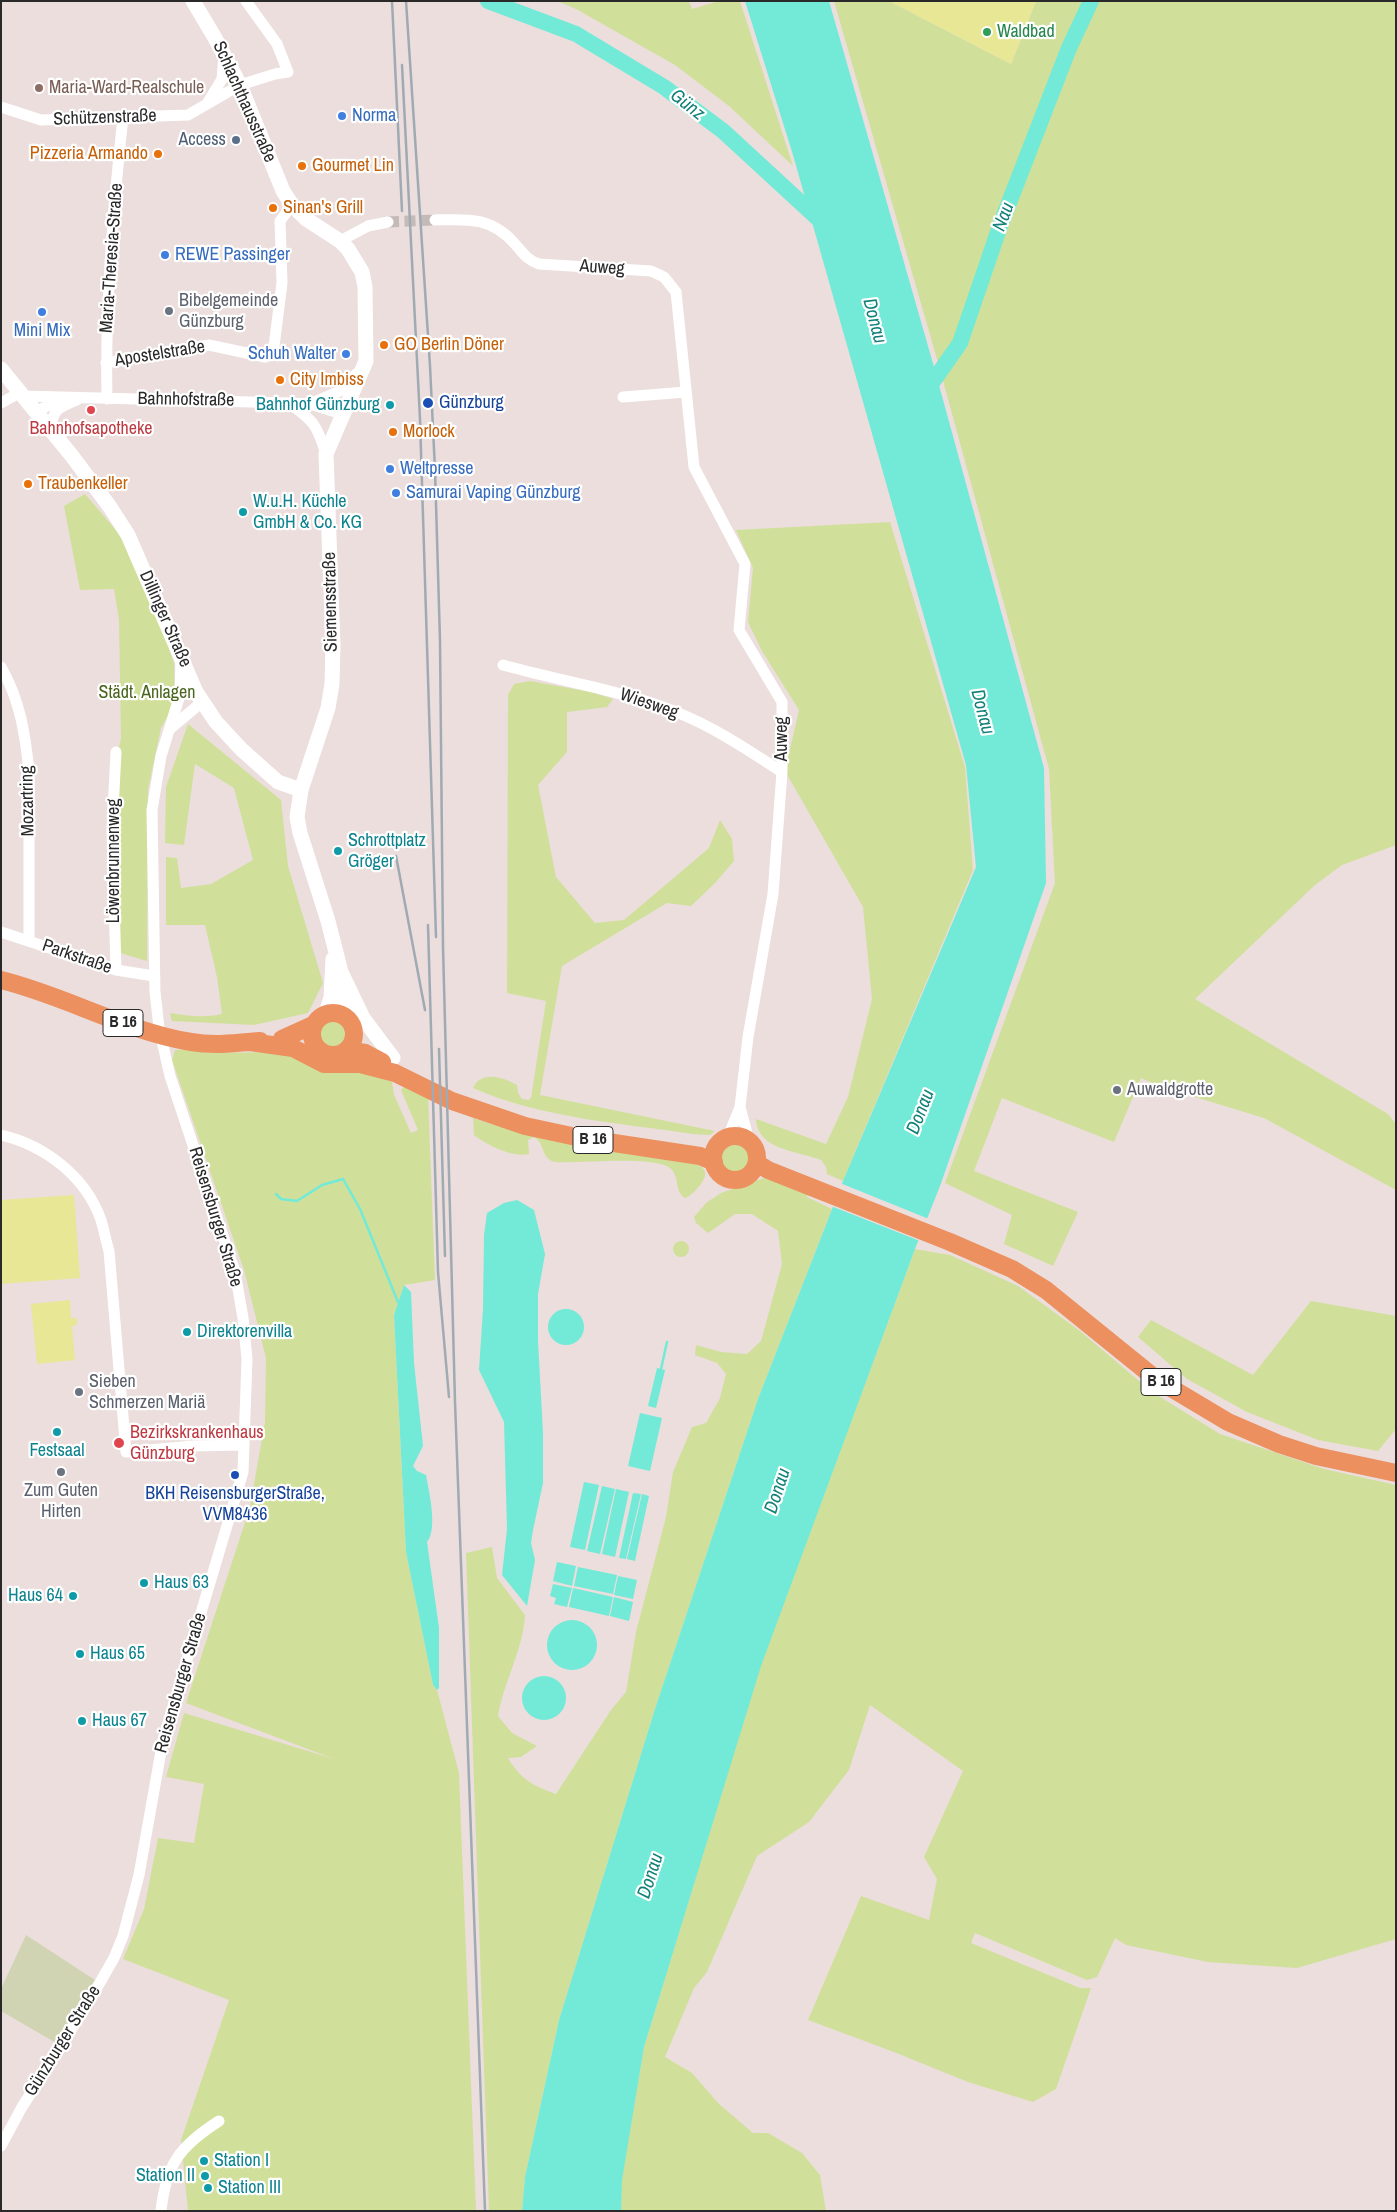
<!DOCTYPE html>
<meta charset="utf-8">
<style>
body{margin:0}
#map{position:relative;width:1397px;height:2212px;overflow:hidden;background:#ebdedc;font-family:"Archivo Narrow",sans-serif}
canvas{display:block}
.frame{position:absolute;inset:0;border:2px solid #292929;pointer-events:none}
</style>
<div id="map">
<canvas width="1397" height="2212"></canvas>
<div class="frame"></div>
</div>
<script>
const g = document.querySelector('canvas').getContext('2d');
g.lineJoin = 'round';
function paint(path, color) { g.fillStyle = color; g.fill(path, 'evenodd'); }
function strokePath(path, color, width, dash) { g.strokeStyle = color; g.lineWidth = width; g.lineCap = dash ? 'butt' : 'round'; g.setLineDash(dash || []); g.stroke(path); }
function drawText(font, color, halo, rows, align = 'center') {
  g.font = font + ' "Archivo Narrow",sans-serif'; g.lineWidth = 4.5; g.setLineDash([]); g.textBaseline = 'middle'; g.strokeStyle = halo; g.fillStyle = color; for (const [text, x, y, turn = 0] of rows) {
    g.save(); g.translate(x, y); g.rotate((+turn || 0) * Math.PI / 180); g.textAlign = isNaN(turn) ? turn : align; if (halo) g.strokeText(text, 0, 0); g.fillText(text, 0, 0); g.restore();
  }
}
const green = new Path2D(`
 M557,1H689L692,9L719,1H740L793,166L729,106L675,65L576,9Z
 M834,1H889L1011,64L1036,1H1396V845L1342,865L1315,885L1195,999L1388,1114L1396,1124V1190L1264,1118L1159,1086L1141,1078L1114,1142L1002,1098L974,1171L1078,1212L1053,1266L1004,1244L1012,1215L945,1183L1055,883L1049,769L939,366Z
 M85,494L126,542L152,599L174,663L175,703L161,728L148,789L147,961L117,952L113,775L121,738L119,620L114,589L80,590L64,506Z
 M890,522L965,767L973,870L843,1181L827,1174L826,1167L821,1160C798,1151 757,1150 756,1119L826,1144L848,1097L872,999L863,907L785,771L799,710L762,651L748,622L753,568L736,530Z
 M530,681L591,692L613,699L607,707L567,712V752L538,785L556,877L595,923L624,920L709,848L720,820L732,839L734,861L715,883L691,906L667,903L562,966L540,1095L715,1131L710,1135L693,1134C620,1123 541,1118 473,1088C481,1070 503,1077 517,1085L518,1093L522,1099L528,1100L531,1098L546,1001L507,993L508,695L514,684Z
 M188,724L281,800L288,866L323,983L308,1013L254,1025L172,1021L170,1013C187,1016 205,1018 222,1014L217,977L205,925H166V857L177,858L181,888L211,884L253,860L234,788L195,764L184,845L165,843L166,787Z
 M319 1035a15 15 0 1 1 30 0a15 15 0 1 1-30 0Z
 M188,1049L208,1053L276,1052L387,1076L392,1082L394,1095L411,1133L418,1130L401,1090L406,1085L428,1096L435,1280L404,1285L394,1315L406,1552L433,1685L437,1690L459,1773L476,2211H188L181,2140L229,2000L123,1959L144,1909L158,1838L194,1843L204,1784L166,1777L184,1713L334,1759L186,1703L250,1507L265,1422L266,1358L244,1270L172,1060L175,1050Z
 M473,1118L491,1124L696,1163C699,1165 704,1168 705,1172C707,1180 692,1196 685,1198C674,1191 680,1176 670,1168C652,1155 579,1164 555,1162C540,1158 546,1144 534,1137L528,1140L529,1154C513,1158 487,1145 474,1135Z
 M721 1158a15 15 0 1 1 30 0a15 15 0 1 1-30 0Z
 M764,1178L808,1193L807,1197L832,1209L758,1399L654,1712L559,2020L525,2177L522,2211H489L466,1553L492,1547L497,1578L525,1615C523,1650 504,1681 498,1716L512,1733L537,1746L521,1757L508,1758C521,1780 534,1786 556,1794L611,1710L626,1692L636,1632L666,1517L673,1472L692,1427L706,1423L720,1398L726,1374L717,1363L695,1355L696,1345L721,1352L747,1354L761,1341L782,1264L778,1231L752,1214H735L708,1233L696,1223L694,1217L706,1203L721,1193Z
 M673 1249a8 8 0 1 1 16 0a8 8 0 1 1-16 0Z
 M915,1249L950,1255L1018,1286L1080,1331L1152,1392L1220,1434L1324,1469L1396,1485V1939L1297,1968L1208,1962L1126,1945L1115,1938L1097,1977L1087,1980L975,1933L971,1943L1080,1988H1091L1056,2089L1033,2102L968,2082L894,2052L808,2020L861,1896L929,1920L937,1879L924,1857L963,1771L870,1705L849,1770L809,1822L757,1856L707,1972L694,1988L665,2057L692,2073L719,2104L753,2133H768L802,2153L820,2175L826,2211H620L621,2180L644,2047L760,1666Z
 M1311,1301L1396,1316V1429L1378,1451L1318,1440L1247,1412L1187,1379L1138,1337L1151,1320L1253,1375Z`);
const cemetery = new Path2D(`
 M26,1935L95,1980L56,2043L1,2011V1989Z`);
const pitch = new Path2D(`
 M889,1H1036L1011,64Z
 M74,1195L80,1278L1,1284V1200Z
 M70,1300L71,1318H77V1325L72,1326L75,1360L37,1364L31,1304Z`);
const water = new Path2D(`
 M745,1H829L934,367L1044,768L1046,883L940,1186L915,1249L761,1666L644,2047L622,2180L621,2211H522L525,2177L559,2020L654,1712L758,1399L843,1181L976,867L966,765L793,155Z
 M517,1200L534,1210L545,1254L538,1294V1341L543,1433V1483L533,1530L531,1543L535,1560L527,1606L502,1575L507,1529L504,1422L479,1370L483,1309L484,1235L487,1213L504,1203Z
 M404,1285L411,1292L414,1363L423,1446L413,1466L417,1471L426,1475C429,1492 438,1529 427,1542L439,1628V1688L437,1690L433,1685L406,1552L394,1315Z
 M548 1327a18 18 0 1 1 36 0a18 18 0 1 1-36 0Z
 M657,1368L665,1370L656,1408L648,1406Z
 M640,1413L662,1418L650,1471L628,1466Z
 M584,1482L599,1485L585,1550L570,1547Z
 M602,1486L615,1489L600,1554L587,1551Z
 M616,1489L629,1492L615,1557L602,1554Z
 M633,1493L641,1494L626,1559L619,1558Z
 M642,1494L649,1496L635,1561L627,1559Z
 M557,1562L576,1566L572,1586L553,1581Z
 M578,1567L617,1575L613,1594L574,1586Z
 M618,1576L637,1580L633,1599L614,1595Z
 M553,1584L572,1588L567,1607L554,1604L556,1598L550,1596Z
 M573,1588L613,1597L609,1616L569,1607Z
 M614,1597L633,1602L629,1621L610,1616Z
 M547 1645a25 25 0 1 1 50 0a25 25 0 1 1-50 0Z
 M522 1698a22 22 0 1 1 44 0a22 22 0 1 1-44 0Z`);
const pier = new Path2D(`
 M840,1183L929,1219L920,1241L831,1206Z`);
const stream = new Path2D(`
 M276,1194L281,1199L297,1201L322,1185L343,1179L360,1209L398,1302
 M661,1369L667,1342`);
const river = new Path2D(`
 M488,1L576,34L664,87L723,131L824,224
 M925,393L960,343L1000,226L1069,48L1091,1`);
const streetTunnel = new Path2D(`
 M388,222L435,220`);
const street = new Path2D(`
 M208,102L222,79L224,55
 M1,107L41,120L188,115L240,85L275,74L288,72L277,44L246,1
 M435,220C468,219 492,217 515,244C523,253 527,260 539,264L651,271L664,277L676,292L694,467L745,564L739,630L782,702V772L773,894L748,1037L740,1107L728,1137
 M340,241L368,226L388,222
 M106,363L209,345L265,357L273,354L282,283L280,221L292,205
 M23,396L289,403L310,404L342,414
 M623,397L686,392
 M107,399C105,304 113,211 123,117
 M1,403L21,392
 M289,403C314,421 317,425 326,454
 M310,404L342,390L356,374
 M37,412L60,398
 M50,429C54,408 58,408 77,400
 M503,665C560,681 621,690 676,712C714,727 748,750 782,772
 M1,667C20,700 25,733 29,771V940
 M171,728L202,702
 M1,932L116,970L154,976
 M116,970L112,830L116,752
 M740,1107L749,1141
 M1,1135C45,1145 86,1177 101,1220C104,1230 106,1241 109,1251L126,1452L193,1446L243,1445
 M1,2146L22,2107L90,2000L114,1958L123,1936L139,1875L163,1740L243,1472L247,1359L243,1318L235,1272L170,1076L159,1028L155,992L152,810L161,756L180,695L181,660
 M161,2211C166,2164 180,2146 219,2121`);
const secondary = new Path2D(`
 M193,1L215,38L240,85L283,191L292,205L306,219L340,241L348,249L362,272L365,287L366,361L326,454L333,646L332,684L328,708L301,790L297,817L300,833L328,921L341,972L363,1018L393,1058
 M1,369L72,456L110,507L128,535L196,692L216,722L241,749L278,782L301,790
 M341,981L345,1016
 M326,1014L331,997L333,959`);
const primary = new Path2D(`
 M1,980C66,996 125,1031 191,1042C214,1046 237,1043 260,1041
 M312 1034a21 21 0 1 1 42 0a21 21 0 1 1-42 0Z
 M282,1039L313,1025
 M250,1042L293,1048L324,1064H360L395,1073L452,1101L525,1126L581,1138L700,1156L714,1162
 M347,1050L365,1053L382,1062
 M713 1158a22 22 0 1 1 44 0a22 22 0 1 1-44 0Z
 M757,1163L768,1170L950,1242L1012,1269L1046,1290L1156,1379L1228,1422L1279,1444L1316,1456L1396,1473`);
const rail = new Path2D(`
 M392,1L402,211
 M406,1L430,366L435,470L440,641L443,947L455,1402L485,2211
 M402,65L420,419L436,937
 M396,856L425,1010
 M428,925L438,1272L449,1397
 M439,1049L445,1256`);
const markers = [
 [987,32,5,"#2e9e5b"],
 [39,88,5,"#8d6e63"],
 [342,116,5,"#3f7fe0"],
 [236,140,5,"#5c6f8a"],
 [158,154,5,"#e8710a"],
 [302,166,5,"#e8710a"],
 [273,208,5,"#e8710a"],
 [165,255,5,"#3f7fe0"],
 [169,311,5,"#6b7280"],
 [42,312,5,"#3f7fe0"],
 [384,345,5,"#e8710a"],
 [346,354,5,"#3f7fe0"],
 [280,380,5,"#e8710a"],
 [428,403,6,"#1a4fb4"],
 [390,405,5,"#0f9aa8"],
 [91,410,5,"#e0444e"],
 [393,432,5,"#e8710a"],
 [390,469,5,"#3f7fe0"],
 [28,484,5,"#e8710a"],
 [396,493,5,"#3f7fe0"],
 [243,512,5,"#0f9aa8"],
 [338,851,5,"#0f9aa8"],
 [1117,1090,5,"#6b7280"],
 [187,1332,5,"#0f9aa8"],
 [79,1392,5,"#6b7280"],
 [57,1432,5,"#0f9aa8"],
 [119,1443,6,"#e0444e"],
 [61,1472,5,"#6b7280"],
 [235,1475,5,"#1a4fb4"],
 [144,1583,5,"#0f9aa8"],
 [73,1596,5,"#0f9aa8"],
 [80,1654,5,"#0f9aa8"],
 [82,1721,5,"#0f9aa8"],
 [204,2161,5,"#0f9aa8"],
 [205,2176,5,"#0f9aa8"],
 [208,2188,5,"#0f9aa8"]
];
const shields = [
 [123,1023,40],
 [593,1140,40],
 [1161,1382,40]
];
const shieldNames = [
 ["B 16",123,1023],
 ["B 16",593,1140],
 ["B 16",1161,1382]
];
const leisureNames = [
 ["Waldbad",997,32]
];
const educationNames = [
 ["Maria-Ward-Realschule",49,88]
];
const streetNames = [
 ["Schlachthausstraße",244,102,66],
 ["Schützenstraße",105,118,-2],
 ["Maria-Theresia-Straße",112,258,-86],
 ["Auweg",602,268,4],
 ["Apostelstraße",160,354,-9],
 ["Bahnhofstraße",186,400,1],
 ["Siemensstraße",331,602,-91],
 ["Dillinger Straße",165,619,66],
 ["Wiesweg",649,704,19],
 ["Auweg",782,739,-90],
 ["Mozartring",28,801,-91],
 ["Löwenbrunnenweg",114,861,-90],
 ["Parkstraße",77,957,19],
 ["Reisensburger Straße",215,1217,73],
 ["Reisensburger Straße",181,1683,-74],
 ["Günzburger Straße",63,2041,-58]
];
const shopNames = [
 ["Norma",352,116],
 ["REWE Passinger",175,255],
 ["Mini Mix",42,331,"center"],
 ["Schuh Walter",336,354,"right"],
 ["Weltpresse",400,469],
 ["Samurai Vaping Günzburg",406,493]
];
const serviceNames = [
 ["Access",226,140]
];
const foodNames = [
 ["Pizzeria Armando",148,154,"right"],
 ["Gourmet Lin",312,166],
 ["Sinan's Grill",283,208],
 ["GO Berlin Döner",394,345],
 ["City Imbiss",290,380],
 ["Morlock",403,432],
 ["Traubenkeller",38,484]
];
const worshipNames = [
 ["Bibelgemeinde",179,301],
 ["Günzburg",179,322],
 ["Auwaldgrotte",1127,1090],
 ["Sieben",89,1382],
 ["Schmerzen Mariä",89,1403],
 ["Zum Guten",61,1491,"center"],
 ["Hirten",61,1512,"center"]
];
const transitNames = [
 ["Günzburg",439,403],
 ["BKH ReisensburgerStraße,",235,1494,"center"],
 ["VVM8436",235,1515,"center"]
];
const cultureNames = [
 ["Bahnhof Günzburg",380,405,"right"],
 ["W.u.H. Küchle",253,502],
 ["GmbH & Co. KG",253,523],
 ["Schrottplatz",348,841],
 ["Gröger",348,862],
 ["Direktorenvilla",197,1332],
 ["Festsaal",57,1451,"center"],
 ["Haus 63",154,1583],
 ["Haus 64",63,1596,"right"],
 ["Haus 65",90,1654],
 ["Haus 67",92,1721],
 ["Station I",214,2161],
 ["Station II",195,2176,"right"],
 ["Station III",218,2188]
];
const healthNames = [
 ["Bahnhofsapotheke",91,429],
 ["Bezirkskrankenhaus",130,1433,"left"],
 ["Günzburg",130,1454,"left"]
];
const parkNames = [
 ["Städt. Anlagen",147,693]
];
const waterNames = [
 ["Günz",687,105,38],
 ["Nau",1004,217,-69],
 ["Donau",874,321,75],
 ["Donau",982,712,75],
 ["Donau",921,1112,-69],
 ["Donau",778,1491,-72],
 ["Donau",651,1876,-72]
];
paint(green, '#d0e09a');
paint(cemetery, '#d1d4b3');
paint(pitch, '#e7e796');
paint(water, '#72ead7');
paint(pier, '#ebdedc');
strokePath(stream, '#72ead7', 2.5);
strokePath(river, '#72ead7', 16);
strokePath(streetTunnel, '#c4bab8', 11, [11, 5.5]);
strokePath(street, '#fff', 11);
strokePath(secondary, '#fff', 15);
strokePath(primary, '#ec9060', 18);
strokePath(rail, '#9faab3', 2.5);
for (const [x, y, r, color] of markers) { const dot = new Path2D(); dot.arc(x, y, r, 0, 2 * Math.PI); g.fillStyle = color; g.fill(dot); strokePath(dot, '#fff', 2); }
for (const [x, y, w] of shields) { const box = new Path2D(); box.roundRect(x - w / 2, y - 13.5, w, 27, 4); g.fillStyle = '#fff'; g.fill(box); strokePath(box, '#292929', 1); }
drawText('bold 16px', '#292929', null, shieldNames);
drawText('18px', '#27864d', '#fff', leisureNames, 'left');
drawText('18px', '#785e54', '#fff', educationNames, 'left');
drawText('18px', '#292929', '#fff', streetNames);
drawText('18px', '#366cbe', '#fff', shopNames, 'left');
drawText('18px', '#4e5e75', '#fff', serviceNames, 'right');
drawText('18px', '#c56008', '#fff', foodNames, 'left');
drawText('18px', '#5b616d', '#fff', worshipNames, 'left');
drawText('18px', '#164399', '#fff', transitNames, 'left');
drawText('18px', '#0d838f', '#fff', cultureNames, 'left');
drawText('18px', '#be3a42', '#fff', healthNames);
drawText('18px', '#49641c', '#fff', parkNames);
drawText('italic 19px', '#128179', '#fff', waterNames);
</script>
